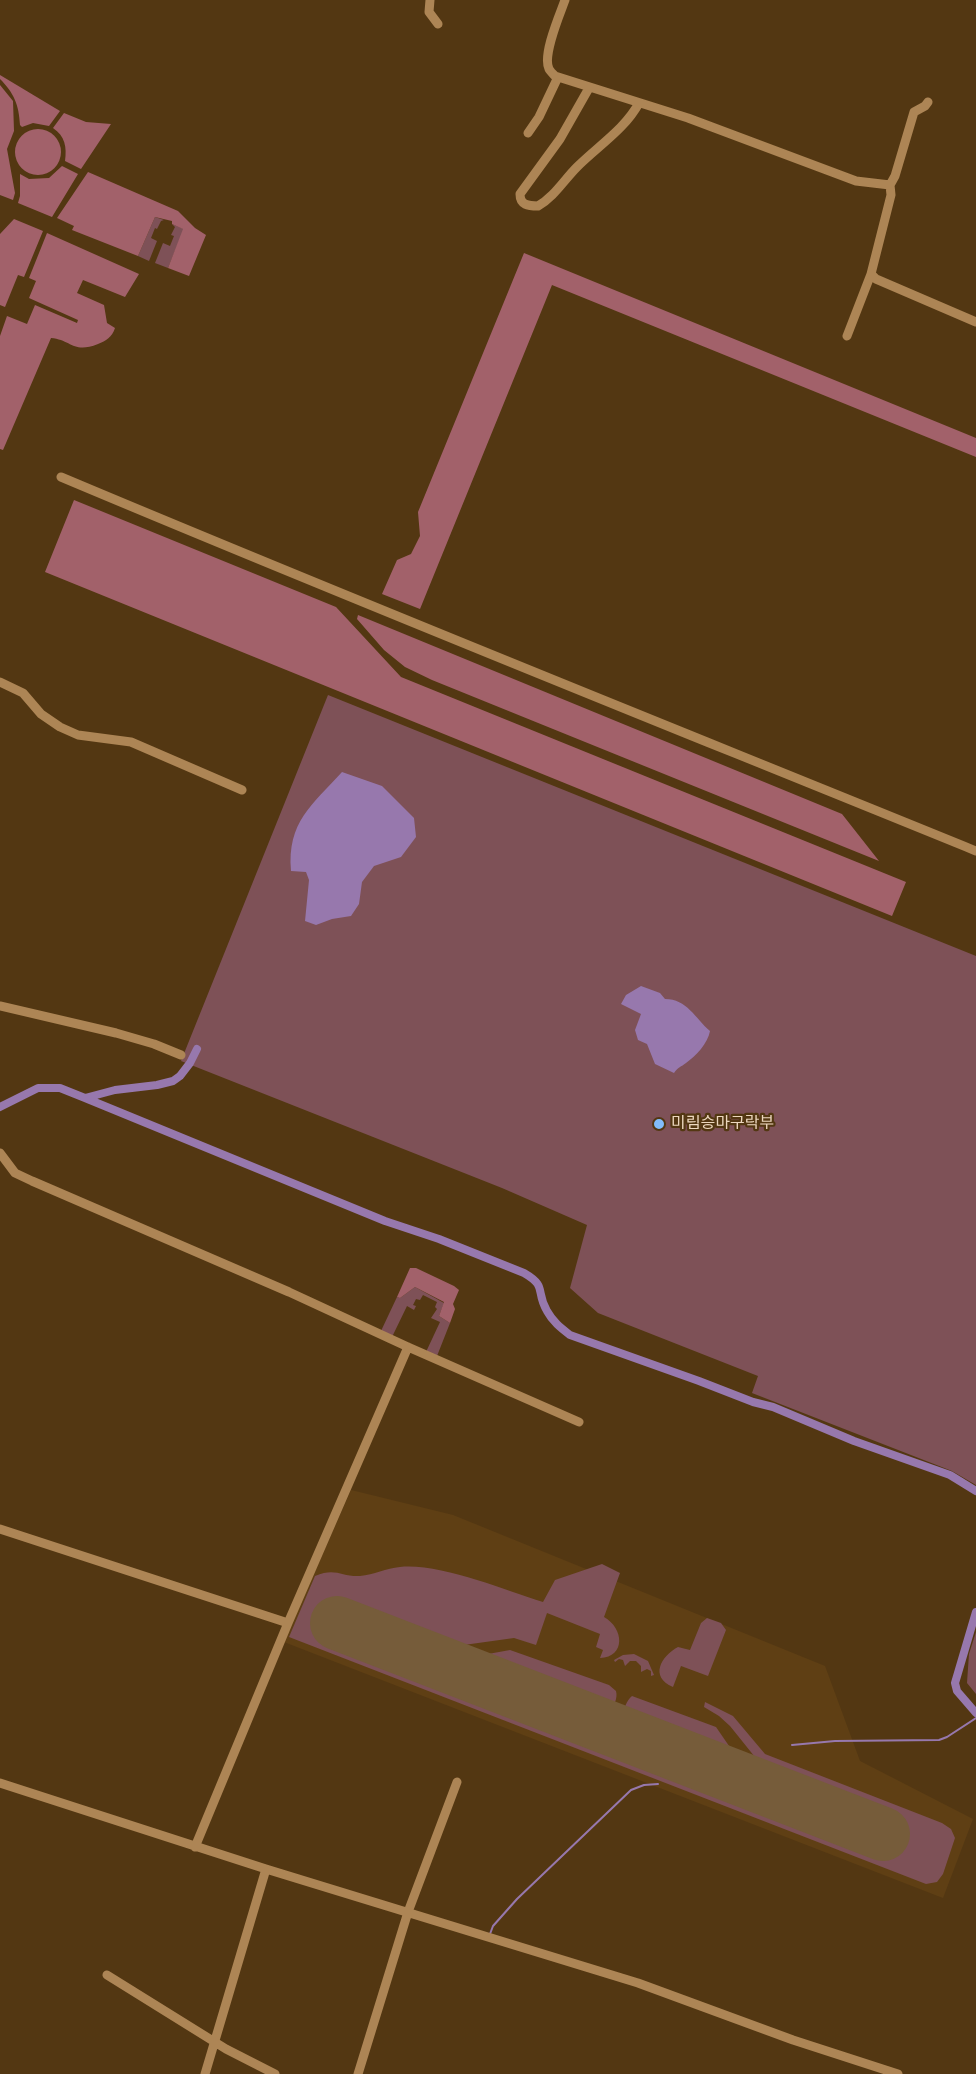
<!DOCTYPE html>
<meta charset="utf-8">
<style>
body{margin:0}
canvas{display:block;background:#533712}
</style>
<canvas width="976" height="2074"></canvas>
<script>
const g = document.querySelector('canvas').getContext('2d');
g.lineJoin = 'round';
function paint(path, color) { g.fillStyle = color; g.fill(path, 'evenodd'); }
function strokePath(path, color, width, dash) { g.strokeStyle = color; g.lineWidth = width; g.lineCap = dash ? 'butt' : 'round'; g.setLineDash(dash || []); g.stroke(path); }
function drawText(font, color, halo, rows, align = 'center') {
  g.font = font + ' Bitter,"Noto Sans KR",serif'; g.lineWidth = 4.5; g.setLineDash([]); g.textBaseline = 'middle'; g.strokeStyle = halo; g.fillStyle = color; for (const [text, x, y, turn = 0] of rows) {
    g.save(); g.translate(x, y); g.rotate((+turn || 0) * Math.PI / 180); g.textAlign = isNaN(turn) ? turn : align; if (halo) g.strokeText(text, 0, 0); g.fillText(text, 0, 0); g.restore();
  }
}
const built = new Path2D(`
 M351,1490L453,1515L825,1666L860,1761L973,1819L943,1898L284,1642Z`);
const green = new Path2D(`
 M155,217L164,220L161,221L157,229L155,228L151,238L157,241L149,261L138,256Z
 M172,224L184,229L168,268L155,263L163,243L170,246L174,236L171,235L175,227Z
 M328,695L976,956V1485L952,1471L752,1393L758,1376L598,1313L570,1288L587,1225L502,1188L181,1061Z
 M415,1287L444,1303L439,1316L450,1323L437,1356L426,1352L440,1322L431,1318L437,1309L435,1307L437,1302L423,1295L420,1300L416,1299L413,1305L416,1306L414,1310L407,1306L392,1337L381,1331L397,1297L400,1298Z
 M602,1564L620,1573L604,1617C624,1628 626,1657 600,1658L603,1650L596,1647L600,1634L547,1613L536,1645L514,1638L435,1649L339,1609L330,1632L882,1848L891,1824L771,1777L730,1726L719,1716L704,1707L705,1702L733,1716L765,1754L942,1823L951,1829L955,1838L943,1874L937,1882L926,1884L289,1637L315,1576C336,1567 341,1577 360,1576C374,1575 386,1568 400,1567C440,1563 504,1590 543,1602L555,1580Z
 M707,1618L721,1623L726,1630L708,1676L681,1666L673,1687C649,1677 661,1656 678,1647L690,1650L701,1623Z
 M976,1632V1694L967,1683L969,1654Z
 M510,1650L609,1685L616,1691C618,1698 614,1706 609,1712H603L475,1662L477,1656Z
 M634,1654L648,1661L654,1675L651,1676V1671L647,1669L641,1672V1666L636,1661H630L625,1666L623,1660L619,1659L615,1662L614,1660L623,1655Z
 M632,1696L716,1727L738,1759L732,1762L627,1721L623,1716C624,1709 626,1701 632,1696Z`);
const forest = new Path2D(`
 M0,75L60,111L49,126L33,123L22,127L20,125C19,105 14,93 0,79Z
 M0,85L13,101L14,131L7,149L15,193L13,200L0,195Z
 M64,113L86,122L111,124L81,169L65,161C67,147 65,136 53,128Z
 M15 152a23 23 0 1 1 46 0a23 23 0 1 1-46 0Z
 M62,166L78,174L52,217L18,203L20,196V174L29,179L49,178Z
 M88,172L178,211L195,228L206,235L189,276L168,268L183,229L172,224V221L155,217L138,256L72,230L74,226L57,218Z
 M14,219L43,231L24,277L18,275L5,307L0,305V234Z
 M47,233L139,274L125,297L83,280L77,293L104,305L107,323L115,328C112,337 106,341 98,344C73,354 72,340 51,338L3,450L0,449V336L7,316L27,324L35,305L77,323L78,320L29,298L36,281L29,278Z
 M524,253L976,438V457L552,285L420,609L382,594L397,560L411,554L420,536L418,512Z
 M74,500L336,607L401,677L906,882L892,916L45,572Z
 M358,615L842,814L879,861L432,680L405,667L384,650L357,619Z
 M410,1268H416L454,1286L459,1290L453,1304L455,1309L450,1323L439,1316L444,1302L415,1287L400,1298L397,1297Z`);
const water = new Path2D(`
 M342,772L382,786L414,818L416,837L401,857L374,866L362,882L359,904L351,916L332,919L316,925L305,921L309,880L306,872L291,871C287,822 312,805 342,772Z
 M641,986L660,993L665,999C687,999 695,1018 710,1031C708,1043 696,1056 686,1063C681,1067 678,1067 674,1073L655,1064L647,1044L638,1040L635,1030L641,1014L621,1004L626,995Z`);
const stream = new Path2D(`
 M792,1745L835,1741L939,1740L947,1737L976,1718
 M490,1934L493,1926L517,1899L631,1790L644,1785L658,1784`);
const canal = new Path2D(`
 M85,1098L385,1221L439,1239L524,1273C548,1287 535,1291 547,1311C553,1322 561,1328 570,1335L699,1381L753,1402L773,1407L854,1441L950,1475L976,1491
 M0,1107L38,1088H60L85,1098L115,1090L157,1085L173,1081L180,1076L190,1063L197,1049
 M976,1612L955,1683L957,1691L976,1713`);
const runway = new Path2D(`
 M337,1623L883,1834`);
const minor = new Path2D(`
 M430,0L429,12L438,24
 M565,0C560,14 542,55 549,69C550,71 553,74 555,76L688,118L856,181L890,185
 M589,88L560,139L520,194C520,205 528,206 538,206C554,197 564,180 577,167C598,146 625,129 639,103
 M928,102L925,106L914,112L895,176L890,185L891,195L871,274L876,279L976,322
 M528,133L539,117L558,77
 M847,336L871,274
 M61,477C365,605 671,727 976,851
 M0,682L23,693L41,714L60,727L78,735L131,742L242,790
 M0,1006L116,1033L154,1044L181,1055
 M0,1153L15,1173L32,1181L289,1292L408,1347L579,1422
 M0,1529L288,1623
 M0,1783L266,1869L638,1983L793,2040L898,2074
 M195,1847L288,1623L408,1347
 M107,1975L226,2049L275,2074
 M205,2074L266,1869
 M358,2074L408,1912L457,1782`);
const markers = [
 [659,1124,6,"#82bcfa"]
];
const poiNames = [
 ["미림승마구락부",671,1124]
];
paint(built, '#5f3f14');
paint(green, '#7e5157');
paint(forest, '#a2616a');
paint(water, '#9778ad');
strokePath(stream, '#9778ad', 2);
strokePath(canal, '#9778ad', 8);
strokePath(runway, '#765c3a', 54);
strokePath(minor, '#ad8555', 9);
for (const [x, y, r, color] of markers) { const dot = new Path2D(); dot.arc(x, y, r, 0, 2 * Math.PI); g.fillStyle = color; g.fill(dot); strokePath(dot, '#533712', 2); }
drawText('16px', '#ecd7be', '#533712', poiNames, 'left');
</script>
